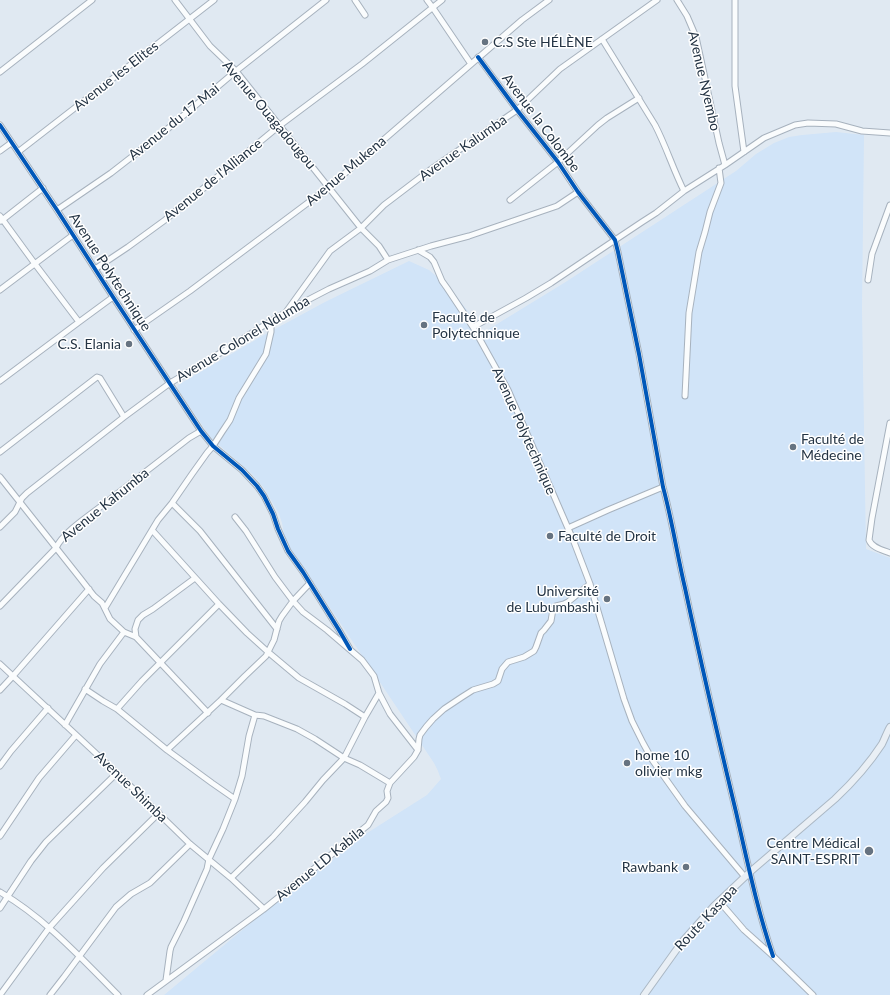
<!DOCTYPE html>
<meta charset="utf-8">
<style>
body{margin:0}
canvas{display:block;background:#e0e9f2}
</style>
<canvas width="890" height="995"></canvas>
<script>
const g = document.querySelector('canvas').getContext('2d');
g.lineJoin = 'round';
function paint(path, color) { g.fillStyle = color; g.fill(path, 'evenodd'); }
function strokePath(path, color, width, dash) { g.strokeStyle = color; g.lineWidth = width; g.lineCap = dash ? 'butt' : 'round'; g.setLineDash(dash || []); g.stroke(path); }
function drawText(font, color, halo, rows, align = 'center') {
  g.font = font + ' Lato,sans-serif'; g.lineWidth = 3; g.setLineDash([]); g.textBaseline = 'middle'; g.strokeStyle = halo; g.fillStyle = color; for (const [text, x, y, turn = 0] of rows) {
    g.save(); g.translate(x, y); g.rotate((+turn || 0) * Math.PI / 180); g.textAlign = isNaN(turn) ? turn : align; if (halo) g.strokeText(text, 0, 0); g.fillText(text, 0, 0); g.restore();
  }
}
const built = new Path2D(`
 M836,132L864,135L862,309L866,549L890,558V995H164L264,912L364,835L427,795L441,779L439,774L438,771L434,763L288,545L284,534L282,523L279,514L264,488L252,474L211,438L177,388L178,385L264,335L325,302L409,261L429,270L449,287L484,332L564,283L736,171L756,154L774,143L789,137L802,135Z`);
const minor = new Path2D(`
 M175,0L210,46L236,71L361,228L379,246L388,260L431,246L469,236L557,206L578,192
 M355,0L365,15
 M427,0L433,8L471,64
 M677,0L687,16L696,37L719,143L725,165
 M735,0V86L744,152
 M602,39L655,125C666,146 673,169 684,191
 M478,57L517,110L558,162L578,192L615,240L618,252L639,354L663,487C672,520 677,554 685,588C701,663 718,737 736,812C747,860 757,909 773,956
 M0,72L92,0
 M0,125L57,210L113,297L201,431L213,446L242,470L257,486L264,496L273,514L278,529L288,551L303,572L339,630L350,649
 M0,151L11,143
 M18,152L214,0
 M510,200L558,162L598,125L607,118L639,98
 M57,210L111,173L165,131L236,71L326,0
 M0,216L35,264L79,322
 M1,221L43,188
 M418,250L430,257L434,262L442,281L447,288L473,327L508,390L574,542L590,584L624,699L632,721L643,743L653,761L685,806L745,877
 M95,269L128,247L165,220L279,126L362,64L442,0
 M868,280L872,254L890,205
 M0,290L73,235
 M286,312L330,251L361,228L384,205L430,170L517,110L560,69L657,0
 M473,327L526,298L551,283L615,240L642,222L656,213L684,191L725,165L764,138L795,125L808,123L836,124L862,131L890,133
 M134,330L190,291L329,187L522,20L549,0
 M0,381L79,322L113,297
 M685,396L689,313L699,252L705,232L710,212L721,183L719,168
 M890,423L872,518L869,540C872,548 883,550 890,553
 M0,452L97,377L100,378L124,417
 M0,477L80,578L94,596L102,603L110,619L124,632L100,664L65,725
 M172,503L200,531L277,629
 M235,517L246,531L275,577L293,601L303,612L327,630L362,660L374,676L379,693L390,714L418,750
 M0,527L15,512L22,498L27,493L124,417L170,383L209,360L271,321L302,303L329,289L370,271L388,260
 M568,528L608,510L663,487
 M152,530L219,604L247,633L268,652L299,678L345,704L365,717
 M0,606L56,548C63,532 90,515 104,504C132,482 161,460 189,438L201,431
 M105,608L158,520L172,503L192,474L207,453L213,446L222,432L230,420L239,398L266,354L271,332V321
 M124,632L136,637L208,713
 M136,637L135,629L138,620L143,615L153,609L195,578
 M0,664L117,773L190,844L231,878L264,909
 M85,689L103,701L117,709L167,750L221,700L245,676L266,656L274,640L279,621L282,616L293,601L310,583
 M0,690L13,676L89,589
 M221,700L255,715L264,716L297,729L315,739L344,758L360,765L390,783
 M117,709L142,681L219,604
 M167,750L212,783L235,799
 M0,766L11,751L48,708
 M0,836L39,778L76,735
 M231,878L273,837L305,802L323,780L344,758L365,717L379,693
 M0,892C45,918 81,958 118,995
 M719,901L744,930L773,956L813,995
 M0,908L31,861L46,842L117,773
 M166,980L170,951L171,947L184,921L207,869L209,859L223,829L235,799L242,776L249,736L255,715
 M0,995L49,928L103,868L159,813
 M50,995L64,977L116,907L131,894L150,883L190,844
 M147,995L264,909L368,825L376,811L386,802L388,798L387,791L390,783L414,757L418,750L419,739L420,735L426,727L433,719L444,709L462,697L473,690L493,684L498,681L502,669L508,662L524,657L534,651L536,647L541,633L544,630L551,621L553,609L556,606L564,604L568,602L590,584`);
const major = new Path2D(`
 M644,995L682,942L714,906L750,872L835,799C852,783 869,764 882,744C885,738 887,732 890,727`);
const cycleway = new Path2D(`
 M478,57L517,110L558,162L578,192L615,240L618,252L639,354L663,487C672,520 677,554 685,588C701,663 718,737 736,812C747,860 757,909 773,956
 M0,125L57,210L113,297L201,431L213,446L242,470L257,486L264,496L273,514L278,529L288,551L303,572L339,630L350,649`);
const markers = [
 [485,42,4,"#667381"],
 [424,325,4,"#667381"],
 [129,344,4,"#667381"],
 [793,447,4,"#667381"],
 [550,536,4,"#667381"],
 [607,599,4,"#667381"],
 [627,763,4,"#667381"],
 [869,851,5,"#667381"],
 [686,867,4,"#667381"]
];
const poiNames = [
 ["C.S Ste HÉLÈNE",493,42],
 ["Faculté de",432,317],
 ["Polytechnique",432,333],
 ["C.S. Elania",121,344,"right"],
 ["Faculté de",801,439],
 ["Médecine",801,455],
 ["Faculté de Droit",558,536],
 ["Université",599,591,"right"],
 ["de Lubumbashi",599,607,"right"],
 ["home 10",635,755],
 ["olivier mkg",635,771],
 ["Centre Médical",860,843,"right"],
 ["SAINT-ESPRIT",860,859,"right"],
 ["Rawbank",678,867,"right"]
];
const streetNames = [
 ["Avenue les Elites",116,76,-38],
 ["Avenue Nyembo",704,81,77],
 ["Avenue Ouagadougou",269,115,50],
 ["Avenue du 17 Mai",174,122,-39],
 ["Avenue la Colombe",541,123,53],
 ["Avenue Kalumba",463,148,-35],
 ["Avenue Mukena",346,171,-40],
 ["Avenue de l'Alliance",213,180,-39],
 ["Avenue Polytechnique",110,272,57],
 ["Avenue Colonel Ndumba",243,339,-31],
 ["Avenue Polytechnique",524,431,66],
 ["Avenue Kahumba",105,505,-39],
 ["Avenue Shimba",131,787,44],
 ["Avenue LD Kabila",320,864,-39],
 ["Route Kasapa",706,918,-47]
];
paint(built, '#d1e4f8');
strokePath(minor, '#a7b2be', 7);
strokePath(major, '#abb8c5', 8);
strokePath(minor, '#fafcfd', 5);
strokePath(major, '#e9eff5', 6);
strokePath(cycleway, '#0057b8', 4);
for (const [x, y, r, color] of markers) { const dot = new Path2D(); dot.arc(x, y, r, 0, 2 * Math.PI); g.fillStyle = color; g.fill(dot); strokePath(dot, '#fff', 1.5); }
drawText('14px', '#243444', '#fff', poiNames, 'left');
drawText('14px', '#243444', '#fff', streetNames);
</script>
